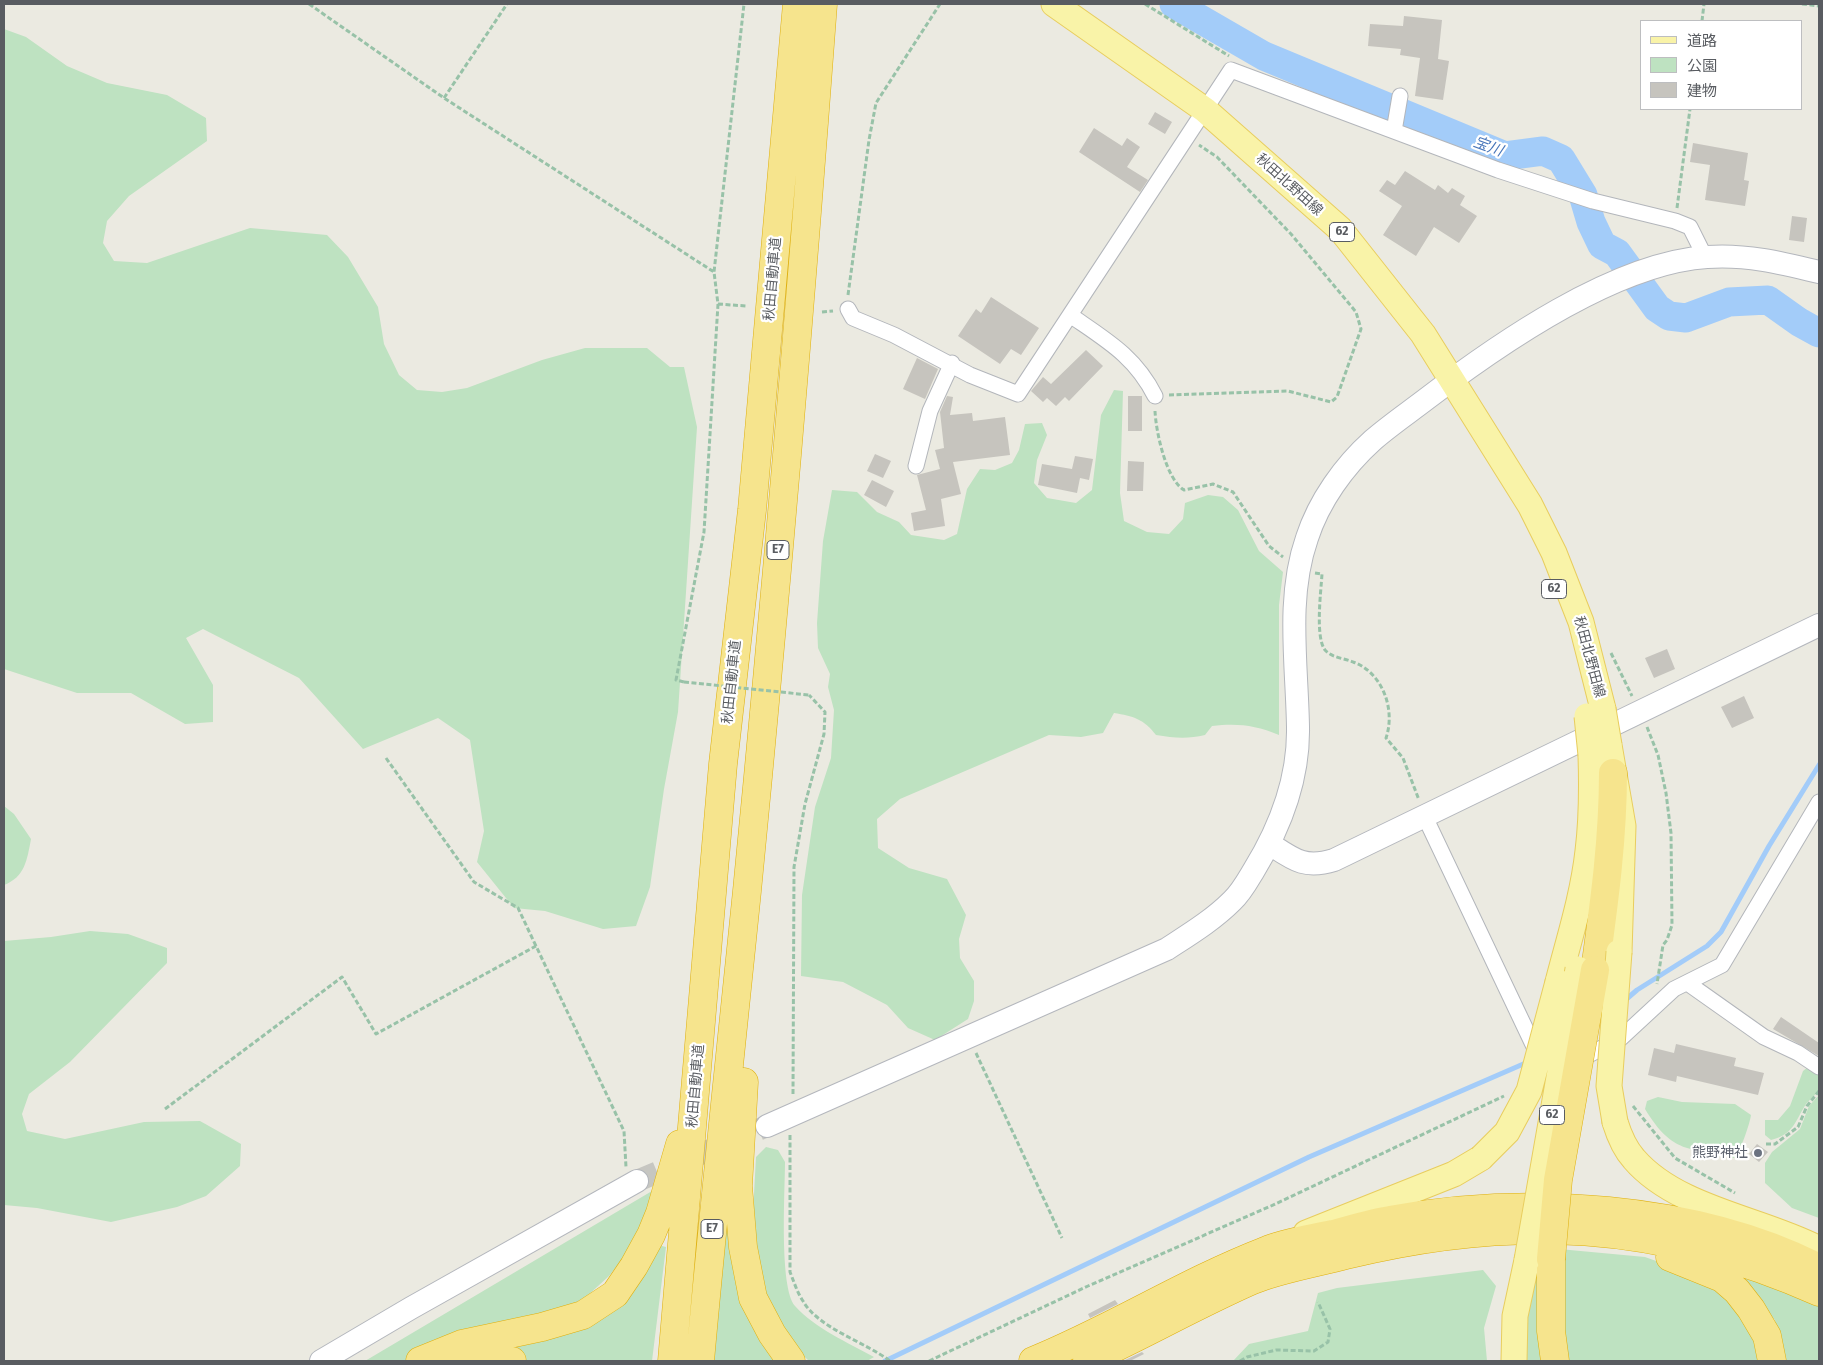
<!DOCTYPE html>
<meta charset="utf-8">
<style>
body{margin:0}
#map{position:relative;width:1823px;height:1365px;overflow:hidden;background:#ebeae1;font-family:"Fira Sans","Noto Sans JP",sans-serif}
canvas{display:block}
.frame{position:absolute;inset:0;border:5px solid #595c61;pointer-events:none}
.legend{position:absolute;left:1640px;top:20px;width:162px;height:90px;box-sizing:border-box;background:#fff;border:1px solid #bdbec0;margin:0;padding:6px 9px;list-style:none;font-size:15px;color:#595c61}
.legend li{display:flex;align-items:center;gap:10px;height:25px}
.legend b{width:25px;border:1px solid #bdbec0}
</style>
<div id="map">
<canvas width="1823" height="1365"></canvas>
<div class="frame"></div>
<ul class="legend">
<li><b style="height:6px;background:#f9f3a8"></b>道路</li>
<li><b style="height:14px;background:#bee2c1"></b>公園</li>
<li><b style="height:14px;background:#c6c4be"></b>建物</li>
</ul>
</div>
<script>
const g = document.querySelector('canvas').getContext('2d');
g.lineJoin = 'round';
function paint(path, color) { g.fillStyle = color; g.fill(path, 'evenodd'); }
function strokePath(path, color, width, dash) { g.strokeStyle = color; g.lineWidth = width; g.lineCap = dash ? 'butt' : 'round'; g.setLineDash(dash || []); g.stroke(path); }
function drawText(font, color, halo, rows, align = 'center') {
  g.font = font + ' "Fira Sans","Noto Sans JP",sans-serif'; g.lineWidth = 4.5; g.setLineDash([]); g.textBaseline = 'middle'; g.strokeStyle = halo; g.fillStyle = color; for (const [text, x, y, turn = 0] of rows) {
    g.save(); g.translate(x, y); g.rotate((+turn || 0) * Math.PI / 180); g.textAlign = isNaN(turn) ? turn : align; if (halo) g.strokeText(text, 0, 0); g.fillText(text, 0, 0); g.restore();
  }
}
const green = new Path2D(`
 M4,29L26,37L67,66L107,83L167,95L206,118L207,141L129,196L107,221L103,243L114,261L147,263L250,228L327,235L348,257L378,307L384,344L399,375L417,390L442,392L467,388L542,360L585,348H647L670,367H684L697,427L678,712L664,789L650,887L636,926L603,929L545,911L514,908L477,862L484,831L470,740L438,718L363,749L299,678L203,629L186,638L213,685V722L185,724L131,693H77L4,669Z
 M1114,390L1123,391L1120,493L1124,521L1147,532L1169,534L1183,519L1185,503L1208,495L1223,497L1238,510L1259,551L1283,572L1279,605V735C1255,725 1237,723 1212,726L1205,735C1188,739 1174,738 1156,735C1144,719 1133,716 1114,713L1103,733L1081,737L1049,735L900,799L877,819L878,848L909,868L947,879L966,915L959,939L960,958L974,981V1001L968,1019L935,1040L908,1028L887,1005L843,982L801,976L802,895L815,807L831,758L834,710L828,687L830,674L818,648L817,623L823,541L832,490L857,492L877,512L899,522L911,535L944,540L957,534L967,489L980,469L995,470L1012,463L1019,450L1025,424L1042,423L1047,435L1037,460L1034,483L1047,498L1076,503L1092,490L1101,415Z
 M4,806L14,814L31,839C27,860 25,877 4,885Z
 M90,931L128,934L167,948V963L70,1062L29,1094L22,1114L27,1131L65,1139L144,1122L200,1121L241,1144L240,1166L206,1196L177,1207L111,1222L37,1208L4,1205V941L51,937Z
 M1808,1067L1816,1069C1818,1075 1821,1082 1819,1089C1817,1094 1810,1099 1806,1104C1795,1121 1794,1134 1771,1140L1765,1135V1120H1778L1790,1106L1803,1071Z
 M1819,1095V1218L1792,1208L1765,1183V1163L1772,1152L1800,1129L1809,1106Z
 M1658,1097L1682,1102L1735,1104L1751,1115C1750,1123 1740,1153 1734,1158C1689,1147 1673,1155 1645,1109L1647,1101Z
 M766,1147L778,1150L785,1162C785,1190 779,1287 795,1306C816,1329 847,1342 874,1357L867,1361H809L789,1342L755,1277L752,1231L756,1157Z
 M726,1170L779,1361H710Z
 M652,1191L646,1218L633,1246L609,1276L586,1297L557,1314L409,1361H365Z
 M658,1245L666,1247L652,1361H524L480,1356L563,1330Z
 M1559,1249L1645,1257L1701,1277L1743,1309L1762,1361H1565Z
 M1711,1262L1819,1305V1361H1780L1775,1320L1736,1282Z
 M1541,1263L1543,1361H1525L1524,1341L1531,1264Z
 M1483,1270L1496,1286L1484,1328L1487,1361H1233L1249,1344L1308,1331L1318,1293L1337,1288Z`);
const stream = new Path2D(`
 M1623,1002L1637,990L1707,946L1721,932L1769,846L1819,765
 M885,1361L1309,1157L1528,1062`);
const river = new Path2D(`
 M1174,4L1264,56L1505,156L1543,151L1561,159L1583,195L1591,222L1602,245L1617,253L1657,308L1669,316L1686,318L1729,302L1768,300L1799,322L1819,333`);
const building = new Path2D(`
 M1404,16L1442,20L1438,59L1449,61L1443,100L1415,96L1420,58L1400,55L1401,49L1368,46L1370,24L1403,26Z
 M1155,112L1172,122L1165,134L1148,124Z
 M1094,128L1122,146L1127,138L1140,147L1127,167L1148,180L1140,192L1079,152Z
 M1693,143L1748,153L1744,180L1749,181L1745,206L1705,200L1710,165L1690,162Z
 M1405,171L1435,190L1438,185L1448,193L1452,188L1465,196L1460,205L1477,216L1459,243L1434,227L1416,256L1383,235L1402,206L1379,191L1387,180L1395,185Z
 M1792,216L1807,218L1804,242L1789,240Z
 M991,297L1039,328L1021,355L1011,349L1000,364L958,336L976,309L981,313Z
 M1086,350L1103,366L1069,401L1065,397L1056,406L1047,398L1043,402L1031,391L1043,377L1051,384Z
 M917,358L938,369L925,399L903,389Z
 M947,396L953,397L950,415L972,413L973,421L1005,417L1010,455L953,462L961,494L941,499L945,526L914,531L911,513L926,510L917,475L940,469L935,450L944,448L940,412Z
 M1128,396H1142V431H1128Z
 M875,454L891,461L883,478L867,471Z
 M1075,456L1093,459L1089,480L1080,478L1077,493L1038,485L1042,464L1072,469Z
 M1128,461L1144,462L1143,491H1127Z
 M872,480L894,491L886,507L864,495Z
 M1667,649L1675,669L1654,678L1645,658Z
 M1744,696L1754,718L1732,728L1721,707Z
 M1781,1017L1819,1043V1056L1773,1029Z
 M1676,1044L1736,1058L1734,1066L1764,1073L1758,1095L1677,1076L1676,1082L1648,1075L1654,1048L1674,1053Z
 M1757,1144L1768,1152L1759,1162L1749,1154Z
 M1115,1300L1118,1304L1090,1318L1088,1314Z
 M1142,1352L1144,1354L1130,1361H1123Z`);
const secondaryTunnel = new Path2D(`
 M637,1181L767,1126`);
const path = new Path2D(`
 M309,4L444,98L714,272
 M1145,4L1229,56
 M1802,4L1819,6
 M1702,21L1704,4
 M444,98L507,4
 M1677,208L1690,109
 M848,295L869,140L876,103L940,4
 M718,304L746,306
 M822,312L833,311
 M1169,395L1288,391L1331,402L1337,397L1361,329L1356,312L1291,234L1217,157L1199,145
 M1155,411C1156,432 1166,479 1184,490L1213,484L1233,492L1269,546L1283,557
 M1315,573L1322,574C1321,591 1315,637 1325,650C1332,658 1344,658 1353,662C1382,672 1396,709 1386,738L1403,758L1419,800
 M1611,653L1632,696
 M684,682L676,680L704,532L718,304L714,272L744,4
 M1647,727L1658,755L1666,793L1671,833L1672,925L1667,940L1663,945L1657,984
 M386,758L474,882L518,908L536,946
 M976,1053L1062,1238
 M793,1094L794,867L805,804L824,734L825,712L809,695
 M1633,1106L1675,1158L1735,1193
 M165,1109L342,977L376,1034L536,946L624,1131L626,1167
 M790,1135V1272C794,1282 797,1292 803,1301C818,1328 865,1342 890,1361
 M1766,1144H1775L1798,1127L1807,1106L1819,1091
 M929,1361L1088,1286L1271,1206L1504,1096
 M1240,1361L1247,1357L1276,1350L1314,1351L1328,1342L1330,1329L1318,1302`);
const street = new Path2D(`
 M1394,131L1400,96
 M848,309L853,318L894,335L970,375L1018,394L1231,70L1498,170L1593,201L1675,221L1690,227L1705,257
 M1070,315C1106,340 1135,356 1155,396
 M916,466L930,411L952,363
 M1425,817L1538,1055
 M1689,984L1764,1037L1798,1053L1819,1067
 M1577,1061L1621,1038L1674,989L1722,965L1819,802`);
const secondary = new Path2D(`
 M1270,844C1294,860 1305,869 1334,860L1819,625
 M767,1126L1167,949C1190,934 1213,920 1232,901C1241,893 1248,880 1254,870C1281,826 1299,778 1298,727C1297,664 1286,598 1307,538C1319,501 1344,466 1373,440C1389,426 1408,413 1425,400C1497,345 1614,263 1707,257C1746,254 1782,263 1819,272
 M321,1361L411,1308L637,1181`);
const primary = new Path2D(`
 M1054,4L1205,110L1340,229L1423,334L1530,505L1554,553L1581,622L1603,709
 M1609,745L1623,826L1619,952
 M1558,982C1569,939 1583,896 1588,851C1592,819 1592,787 1591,755
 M1615,1122C1619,1135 1625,1149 1634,1159C1677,1209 1762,1219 1819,1249
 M1306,1233L1454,1174L1481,1158
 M1514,1361L1515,1316L1527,1260`);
const highway = new Path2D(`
 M1595,970C1604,904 1613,840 1613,773
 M744,1082L738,1186L743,1247L753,1298L772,1334L791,1361
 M1670,1257L1722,1278L1737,1291L1751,1309L1767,1336L1772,1361
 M1551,1259V1331L1555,1361
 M420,1361L462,1344L542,1327L583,1315L615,1294L634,1266L651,1235L660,1213L680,1144
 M463,1361L470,1359L512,1361
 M672,1361L723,764L752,510L797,4
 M700,1361C714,1204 731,1048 747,891C776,596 801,300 823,4
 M1033,1361C1112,1329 1185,1282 1265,1251C1286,1242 1311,1239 1333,1234C1352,1229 1371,1223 1390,1220C1525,1195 1695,1205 1819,1268
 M1087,1361C1142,1336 1196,1305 1253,1280C1280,1269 1316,1263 1346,1255C1514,1214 1660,1221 1819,1292`);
const pathBridge = new Path2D(`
 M684,682L809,695`);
const primaryBridge = new Path2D(`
 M1603,709L1609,745
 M1587,716L1591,755
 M1615,1122L1609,1086L1619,952
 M1481,1158L1507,1132L1529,1091L1558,982
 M1527,1260L1578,969`);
const highwayBridge = new Path2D(`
 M1551,1259L1558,1180L1595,970`);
const markers = [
 [1758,1153,5,"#6b7280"]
];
const shields = [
 [1342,232,25],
 [778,550,22],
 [1554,589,25],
 [1552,1115,25],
 [712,1229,22]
];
const shieldNames = [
 ["62",1342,232],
 ["E7",778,550],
 ["62",1554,589],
 ["62",1552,1115],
 ["E7",712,1229]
];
const streetNames = [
 ["秋田北野田線",1289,185,42],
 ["秋田自動車道",773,279,-85],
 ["秋田北野田線",1589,657,75],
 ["秋田自動車道",732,682,-84],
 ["秋田自動車道",696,1086,-85]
];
const worshipNames = [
 ["熊野神社",1748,1153]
];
const waterNames = [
 ["宝川",1488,147,20]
];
paint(green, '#bee2c1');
strokePath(stream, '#a3ccf9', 5);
strokePath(river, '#a3ccf9', 29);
paint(building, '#c6c4be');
strokePath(secondaryTunnel, '#c6c6c1', 22, [22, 11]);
strokePath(street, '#b3b6bb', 17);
strokePath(secondary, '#b4b7bd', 24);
strokePath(primary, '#e8cd5e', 27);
strokePath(highway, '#deaf0e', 29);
strokePath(path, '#98c2a8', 3, [5, 2.5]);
strokePath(street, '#fff', 15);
strokePath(secondary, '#fff', 22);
strokePath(primary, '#f9f3a8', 25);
strokePath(highway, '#f6e48d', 28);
strokePath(primaryBridge, '#e8cd5e', 27, []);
strokePath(highwayBridge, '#deaf0e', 29, []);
strokePath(pathBridge, '#98c2a8', 3, [5, 2.5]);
strokePath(primaryBridge, '#f9f3a8', 25);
strokePath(highwayBridge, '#f6e48d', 28);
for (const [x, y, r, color] of markers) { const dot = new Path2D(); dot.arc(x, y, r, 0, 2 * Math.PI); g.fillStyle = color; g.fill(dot); strokePath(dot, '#fff', 2); }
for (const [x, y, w] of shields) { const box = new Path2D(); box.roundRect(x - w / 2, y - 9.5, w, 19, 4); g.fillStyle = '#fff'; g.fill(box); strokePath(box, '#595c61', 1); }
drawText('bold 12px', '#595c61', null, shieldNames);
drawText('14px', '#595c61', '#fff', streetNames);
drawText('14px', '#5b616d', '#fff', worshipNames, 'right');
drawText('italic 15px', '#4876ba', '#fff', waterNames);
</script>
